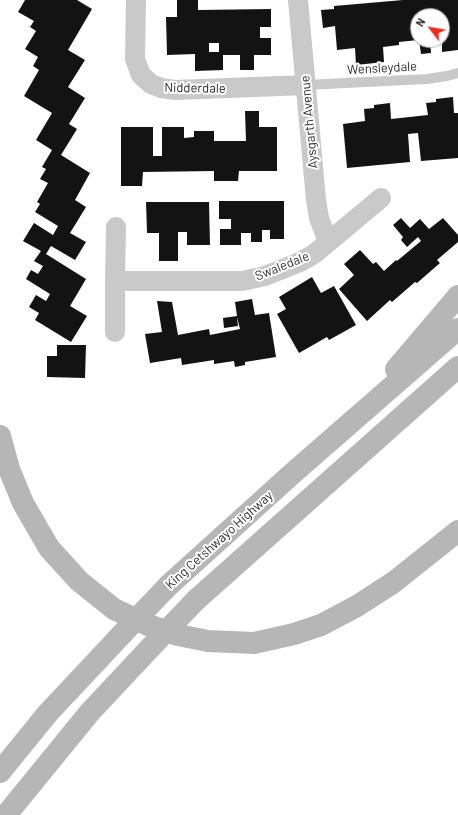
<!DOCTYPE html>
<style>
body{margin:0}
#map{position:relative;width:458px;height:815px;overflow:hidden;background:#fff;font-family:Barlow,sans-serif}
canvas{display:block}
.north{position:absolute;left:410px;top:8px;width:40px;height:40px;box-sizing:border-box;background:#fff;border:1px solid #ababab;border-radius:50%;rotate:301deg;font-size:11px;font-weight:700;line-height:16px;text-align:center;color:#2c2c2c}
.north::after{content:'';display:block;margin:auto;width:14px;height:18px;background:#f2281f;clip-path:polygon(50% 0,100% 100%,50% 72%,0 100%)}
</style>
<div id="map">
<canvas width="458" height="815"></canvas>
<div class="north">N</div>
</div>
<script>
const g = document.querySelector('canvas').getContext('2d');
g.lineJoin = 'round';
function paint(path, color) { g.fillStyle = color; g.fill(path, 'evenodd'); }
function strokePath(path, color, width, dash) { g.strokeStyle = color; g.lineWidth = width; g.lineCap = dash ? 'butt' : 'round'; g.setLineDash(dash || []); g.stroke(path); }
function drawText(font, color, halo, rows, align = 'center') {
  g.font = font + ' Barlow,sans-serif'; g.lineWidth = 4; g.setLineDash([]); g.textBaseline = 'middle'; g.strokeStyle = halo; g.fillStyle = color; for (const [text, x, y, turn = 0] of rows) {
    g.save(); g.translate(x, y); g.rotate((+turn || 0) * Math.PI / 180); g.textAlign = isNaN(turn) ? turn : align; if (halo) g.strokeText(text, 0, 0); g.fillText(text, 0, 0); g.restore();
  }
}
const building = new Path2D(`
 M25,0H77L92,9L68,50L85,60L68,87L85,98L69,124L77,129L61,155L90,173L75,200L86,207L70,233L86,242L75,260L51,246L46,254L86,279L70,306L87,316L71,342L35,320L39,313L29,307L36,295L46,301L50,294L26,279L31,270L38,274L43,266L34,261L41,251L23,241L34,223L53,235L58,226L35,212L40,204L37,202L48,183L40,179L46,169L42,167L52,150L36,140L52,113L24,96L39,70L33,66L38,57L25,49L36,31L30,27L34,21L18,12Z
 M177,0H198V10L271,9V27H260V38H271V55H254V70H240V55H223V70L195,71V54L167,55L166,17H177ZM209,43H219V52H209Z
 M403,0H458V50L442,52V16H418V40L399,42V45L383,47L384,62L356,65L355,48L337,50L335,26L323,28L321,10L334,9V6Z
 M419,40H430L431,53L421,54Z
 M453,97L454,113H458V158L421,161L418,133L408,134L410,162L347,168L343,124L365,121L364,109L374,108V105L390,103L391,119L428,115L426,103L436,102V99Z
 M245,111H259V127H277V171H239L238,181H214V171L143,172L142,186H121V127H153V156H162V127H184V138L194,137V131H214V141H246Z
 M219,201H284V239H270V230H262V242H251V233H241V245H220V229H231V219H219Z
 M146,202H209L210,245H187V232H178V261H159V233H147Z
 M401,218L410,228L420,219L429,229L443,218L458,235V242L437,260L440,263L417,283L415,282L392,302L390,300L367,321L339,289L354,275L344,264L360,250L373,264L376,262L384,271L396,260L397,261L421,241L418,237L407,247L401,240L403,237L393,225Z
 M312,277L321,293L334,286L356,325L329,340L327,337L299,353L277,314L286,309L279,297Z
 M252,299L255,315L269,313L276,357L245,362V365L235,367L234,361L214,364V360L182,365L181,358L150,363L145,334L162,332L157,301L172,302L178,335L209,329L210,335L240,329L237,317L238,326L224,328L223,318L237,316L235,302Z
 M57,345H86L85,378L47,377V356H57Z`);
const lane = new Path2D(`
 M306,85L427,79L447,76L458,73`);
const street = new Path2D(`
 M136,0L135,59L141,75L151,84L161,88L175,90L306,85
 M298,0L316,200L319,218L328,242
 M115,281L116,227
 M115,332V281H242L265,276L300,262L314,254L381,198`);
const secondary = new Path2D(`
 M396,369L458,296
 M0,436L9,469L23,503L49,548L79,581L114,609L148,625L178,635L208,641L254,643L294,634L321,625L357,606L394,582L458,531
 M169,585L293,473L458,329
 M196,600L458,367
 M0,772L48,713L123,633
 M6,815L90,712L151,647`);
const secondaryBridge = new Path2D(`
 M123,633L169,585
 M151,647L196,600`);
const streetNames = [
 ["Wensleydale",382,68,-3],
 ["Nidderdale",195,88,1],
 ["Aysgarth Avenue",309,122,-95],
 ["Swaledale",282,266,-22],
 ["King Cetshwayo Highway",219,540,-42]
];
paint(building, '#131313');
strokePath(lane, '#c9c9c9', 10);
strokePath(street, '#c9c9c9', 20);
strokePath(secondary, '#b6b6b6', 22);
strokePath(secondaryBridge, '#b6b6b6', 22);
drawText('13px', '#2c2c2c', '#fff', streetNames);
</script>
